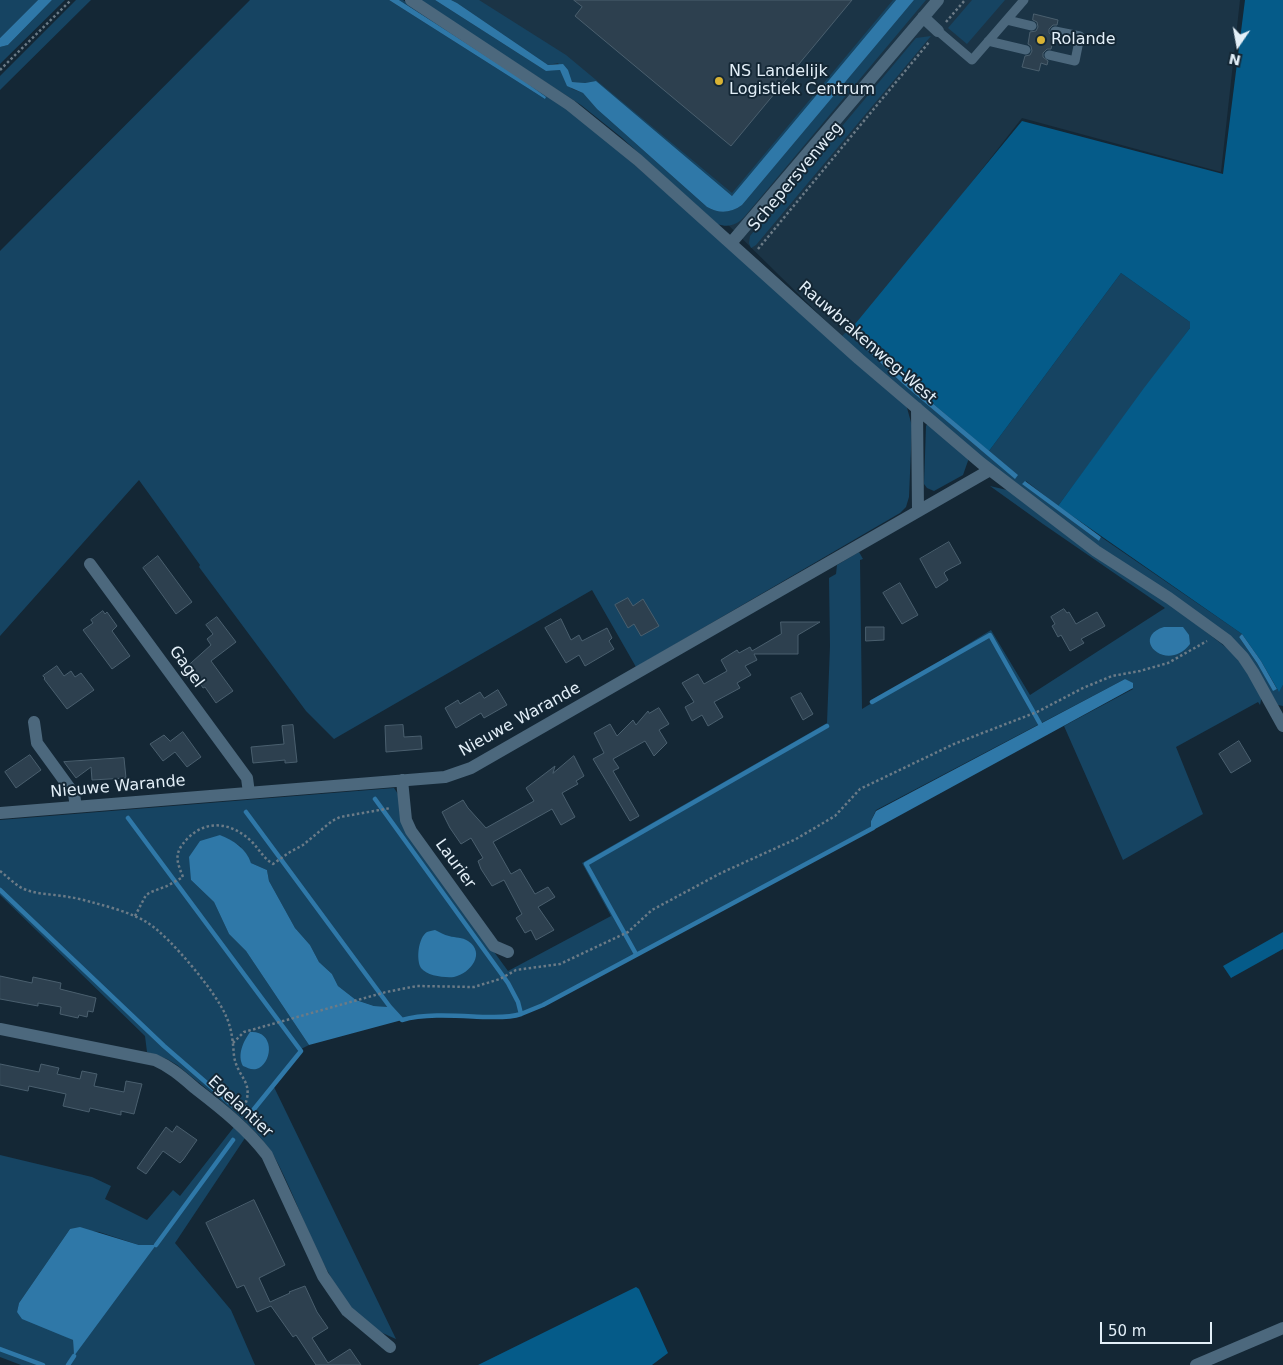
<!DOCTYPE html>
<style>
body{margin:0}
#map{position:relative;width:1283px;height:1365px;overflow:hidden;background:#142735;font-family:"DejaVu Sans",sans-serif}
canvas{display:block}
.north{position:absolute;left:1213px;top:20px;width:50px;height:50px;-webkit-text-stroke:4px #142735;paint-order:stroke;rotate:192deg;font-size:14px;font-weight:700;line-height:20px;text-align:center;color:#e3eff8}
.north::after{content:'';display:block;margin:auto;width:18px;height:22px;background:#e3eff8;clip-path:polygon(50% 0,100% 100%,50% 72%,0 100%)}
.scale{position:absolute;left:1100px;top:1322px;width:112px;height:22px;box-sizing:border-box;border:2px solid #e3eff8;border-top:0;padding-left:6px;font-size:15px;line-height:18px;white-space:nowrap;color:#e3eff8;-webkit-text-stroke:4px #142735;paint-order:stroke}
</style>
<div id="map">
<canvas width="1283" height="1365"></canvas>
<div class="north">N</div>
<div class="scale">50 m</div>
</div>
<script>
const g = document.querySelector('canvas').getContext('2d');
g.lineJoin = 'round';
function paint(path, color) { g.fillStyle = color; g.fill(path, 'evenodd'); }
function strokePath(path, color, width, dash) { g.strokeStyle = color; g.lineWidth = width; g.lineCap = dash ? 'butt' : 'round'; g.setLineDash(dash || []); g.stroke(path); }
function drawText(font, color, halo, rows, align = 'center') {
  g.font = font + ' "DejaVu Sans",sans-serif'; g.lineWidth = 4; g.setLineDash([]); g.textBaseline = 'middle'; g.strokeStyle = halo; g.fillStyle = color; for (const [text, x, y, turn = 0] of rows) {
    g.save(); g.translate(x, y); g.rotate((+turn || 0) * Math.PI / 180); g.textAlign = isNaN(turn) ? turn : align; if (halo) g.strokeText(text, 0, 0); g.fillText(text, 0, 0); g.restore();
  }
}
const built = new Path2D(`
 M442,0H1240L1221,172L1022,118L847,342L650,148Z`);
const green = new Path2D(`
 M0,0H38L0,38Z
 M52,0H65L0,64V47L8,45Z
 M76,0H91L0,90V76Z
 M250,0H389L545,99L427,18L399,0H403L569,107L906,404L912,426L909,497L906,507L900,513L636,667L592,590L334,739L306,711L199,567L200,565L139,480L0,636V251Z
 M419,0H435L546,71L560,70L572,89L583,93L597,109L707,207C719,214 731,213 742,205L914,0H926L745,216C737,225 729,228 717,224L621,137L581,105Z
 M451,0H479L566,55L732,193L893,0H896L732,196L596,81L585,83L572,82L558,63L548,65L457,3Z
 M972,0H1005L967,44L948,28Z
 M931,36L756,245L751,248L749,243L750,236L916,38Z
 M1121,273L1190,322V328L1058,506L1026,481L1023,484L1099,541L1101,537L1242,634L1239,637L1257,663L1273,690L1277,689L1279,691L1283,685V706L1278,705L1258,672L1005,477L841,337L847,331L903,384L1017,475L989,451Z
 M928,423L969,458L963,475L934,491L927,488L924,484L926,426Z
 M990,486L1011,491L1167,602L1233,652L1262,695L1260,705L1258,702L1176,747L1203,814L1123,860L1064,726L1133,689L1125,679L876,810L871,821V827L535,1009L517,1017L507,1018L413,1017L402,1020L390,1007L374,1006L356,1000L338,986L332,974L319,962L310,945L295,928L269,881L267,870L251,863L240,846L220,835L191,880L214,902L229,934L246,951L309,1045L299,1050L273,1085L396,1339C387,1335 377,1331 369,1325C324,1289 302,1207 274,1156C255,1124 207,1090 177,1065L167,1059L147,1052L145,1036L0,895V820L394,788L398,794L405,830L508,971L611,916L582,863L827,723L830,646L829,578L836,574L837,565L859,552L863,559L860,560L862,709L991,630L1030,695L1165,608L1043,524Z
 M234,1127L245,1138L175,1243L231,1310L255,1365H21L0,1357V1155L92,1177L111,1186L105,1199L147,1220L173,1190L180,1196ZM70,1229L99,1232L139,1245L147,1246L74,1355L73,1340L17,1312L19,1303Z`);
const forest = new Path2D(`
 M1245,0H1283V685L1279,692L1261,661L1242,634L1058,506L1144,388L1190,328V322L1121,273L989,451L906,381L851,329L1022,121L1223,174Z
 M1283,932V949L1231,978L1223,966Z
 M636,1287L639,1289L668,1353L652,1365H478Z`);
const water = new Path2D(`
 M38,0H52L8,45L0,47V38Z
 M389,0H399L520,78L546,97L545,99Z
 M435,0H451L457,3L548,65L563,64L568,70L572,82L585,83L596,81L732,196L896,0H914L742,205C731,213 719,214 707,207L597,109L583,93L567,86L560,70L546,71Z
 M850,328L906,381L1018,475L1015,479L903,384L847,331Z
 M1025,481L1101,537L1099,541L1022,484Z
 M1164,627H1183L1189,635L1190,644C1167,674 1129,638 1164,627Z
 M1242,634L1261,661L1277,689L1273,691L1257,663L1239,637Z
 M1125,679L1133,683V688L875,829L871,827V821L876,811Z
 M220,835C234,841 246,848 251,863L267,870L269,881L295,928L310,945L319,962L332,974L338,986L356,1000L374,1006L390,1007L402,1020L309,1045L246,951L229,934L214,902L191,880L189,857L200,841Z
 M435,930C440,932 444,935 449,936C456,938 462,937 468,941C486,953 471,973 454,977C445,978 427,976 421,968C416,960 418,938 427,932C429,931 432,931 435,930Z
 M250,1032C273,1030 274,1059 259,1068C253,1071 248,1068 243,1066C237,1055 243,1042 250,1032Z
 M80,1227L139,1245H156L74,1356L73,1340L22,1319L17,1312L19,1303L70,1229Z`);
const stream = new Path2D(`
 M872,702L990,635L1043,729
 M246,812L390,1007L402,1020C427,1013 459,1016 485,1017C497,1017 509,1018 521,1014L518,1002L508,983L375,799
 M128,818L301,1051L250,1114L245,1110
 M0,890L164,1046L232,1105
 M636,954L586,864L827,726
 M521,1014L543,1005L873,828
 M156,1245L233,1140
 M0,1349L43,1365
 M68,1365L74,1356`);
const building = new Path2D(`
 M574,0H852L731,146L575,16L582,7Z
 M1034,14L1058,20L1057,25H1053L1049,29V33L1054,37L1051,49H1047L1043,53V57L1048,61L1047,65L1041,63L1039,71L1022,67L1025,56L1030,55L1032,51L1031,46L1028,44L1030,32L1036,31L1038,27L1037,22L1033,20Z
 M949,542L961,563L946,571L944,573L948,580L936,588L920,559Z
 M158,556L192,602L176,614L143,568Z
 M900,583L918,615L902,624L883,593Z
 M628,598L633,606L643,599L659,626L641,636L634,624L628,628L615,605Z
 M1064,609L1067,613L1069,612L1076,624L1097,612L1105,626L1081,639L1084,643L1070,651L1061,635L1058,637L1052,626L1055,624L1051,617Z
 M103,611L105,614L107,612L117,626L112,631L130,656L112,669L83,630L93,623L91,620Z
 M217,617L236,642L211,661L233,691L216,703L205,687L203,688L194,673L187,678L182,671L211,645L207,639L213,634L206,625Z
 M561,619L571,640L579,635L582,641L607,628L612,638L609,641L614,649L585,666L579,655L566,663L545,628Z
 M781,622H820L798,635V654H754L757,660L745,666L751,675L737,683L740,688L714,702L723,717L708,726L702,715L692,721L685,707L694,702L682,683L698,674L704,684L727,671L721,660L737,650L739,653L750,647L752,651L781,634Z
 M866,627H884V640L866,641Z
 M57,666L64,676L71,671L75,677L81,673L94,690L67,709L44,679L45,678L43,676Z
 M498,690L507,705L484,718L481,713L456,728L445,708L458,700L460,704L480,692L484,698Z
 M801,693L813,714L803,720L791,698Z
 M659,708L669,724L659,730L667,743L654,756L645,741L613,759L619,768L613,771L639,816L630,821L593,759L604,753L594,733L610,724L617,736L633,720L636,725L648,711L649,713Z
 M293,725L297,762L285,763V760L253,763L251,747L284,744L282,726Z
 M403,725L404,737L421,736L422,749L386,752L385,726Z
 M183,732L201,757L187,767L175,752L163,761L150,744L164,735L170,741Z
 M1239,741L1251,761L1231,773L1219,754Z
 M30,755L41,770L16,788L5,772Z
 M574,756L584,776L576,781L578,784L562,793L575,817L561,825L552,809L493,842L511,874L520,869L535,894L548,887L555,897L538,907L554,930L536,940L531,930L525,933L516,918L522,914L504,880L492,886L481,869L478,861L483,858L471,838L461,844L450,828L442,812L463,800L468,808L486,828L534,801L526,788L555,766L553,773Z
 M124,758L126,778L92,780L91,767L76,778L64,762Z
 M0,976L32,983L33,977L61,983L60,989L96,998L93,1012L88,1011L87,1017L79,1015L78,1018L60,1014L61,1007L38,1003V1006L0,999Z
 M0,1064L39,1072L41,1064L59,1068L57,1074L80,1079L82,1071L97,1074L94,1086L124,1092L126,1081L142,1084L134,1114L121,1111V1115L90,1108L89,1112L63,1106L66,1094L29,1086L28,1091L0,1085Z
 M177,1126L197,1140L183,1160L180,1163L163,1151L146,1174L137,1168L166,1127L172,1132Z
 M254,1200L285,1265L259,1278L270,1302L290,1293L289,1292L305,1286L317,1312L328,1328L312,1338L328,1363L350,1349L361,1365H316L296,1335L293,1337L271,1306L257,1312L244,1285L237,1288L206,1223Z`);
const path = new Path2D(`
 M946,22L965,0
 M0,70L71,0
 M758,249L930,41
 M0,871C8,877 15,885 24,889C38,895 54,894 69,897C76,898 84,900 91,902C110,907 132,913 148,923C170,937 216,992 226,1016C232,1029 233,1043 234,1056C238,1080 256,1081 243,1110
 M135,916L146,895L151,892L167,886L183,877C176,860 174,853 187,839C207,818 233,823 252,842C260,850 263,858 273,864L290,852L303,845L332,821L340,817L391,808
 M233,1043L244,1032L386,992L417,986L474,987L500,979L516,970L560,964L628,932L652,910L721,873L796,839L835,816L860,789L954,744L1037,712L1083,688L1112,676L1140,671L1168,663L1207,641`);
const lane = new Path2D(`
 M1007,20L1032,26
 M938,31L972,60L1024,0
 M988,41L1026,50
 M1049,55L1075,61L1080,36L1055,31`);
const street = new Path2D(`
 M411,0L570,105L638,160L859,359L981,463L1096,551L1169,598L1227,640L1243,657L1253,672L1283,726
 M923,17L938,31
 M731,243L938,0
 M917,408L918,511
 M90,564L247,778L249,793
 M34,722L37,743L74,794L76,807
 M402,780L406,820L411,831L494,946L508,952
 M0,813L445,777L471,768L990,470
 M0,1029L155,1060C171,1067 183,1078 196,1089C222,1109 247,1129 267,1155L323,1276L347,1311L390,1347
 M1196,1365L1283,1328`);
const markers = [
 [1041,40,5,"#d9b334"],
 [719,81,5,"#d9b334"]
];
const poiNames = [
 ["Rolande",1051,40],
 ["NS Landelijk",729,72],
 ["Logistiek Centrum",729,90]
];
const streetNames = [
 ["Schepersvenweg",796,177,-50],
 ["Rauwbrakenweg-West",867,343,41],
 ["Gagel",186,667,54],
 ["Nieuwe Warande",520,720,-29],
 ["Nieuwe Warande",118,787,-5],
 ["Laurier",455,864,54],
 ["Egelantier",240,1107,43]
];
paint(built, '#1b3446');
paint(green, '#164462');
paint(forest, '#055b89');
paint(water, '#2f78a8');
strokePath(stream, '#2f78a8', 4.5);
paint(building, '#2d404f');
strokePath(building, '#4a5f6e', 1);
strokePath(path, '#6b7b87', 2.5, [2.5, 2.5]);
strokePath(lane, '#4c687d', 9);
strokePath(street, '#4c687d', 12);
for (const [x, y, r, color] of markers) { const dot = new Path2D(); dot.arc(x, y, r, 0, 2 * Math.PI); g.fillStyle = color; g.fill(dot); strokePath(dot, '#142735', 2); }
drawText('16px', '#e3eff8', '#142735', poiNames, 'left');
drawText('16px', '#e3eff8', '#142735', streetNames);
</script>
